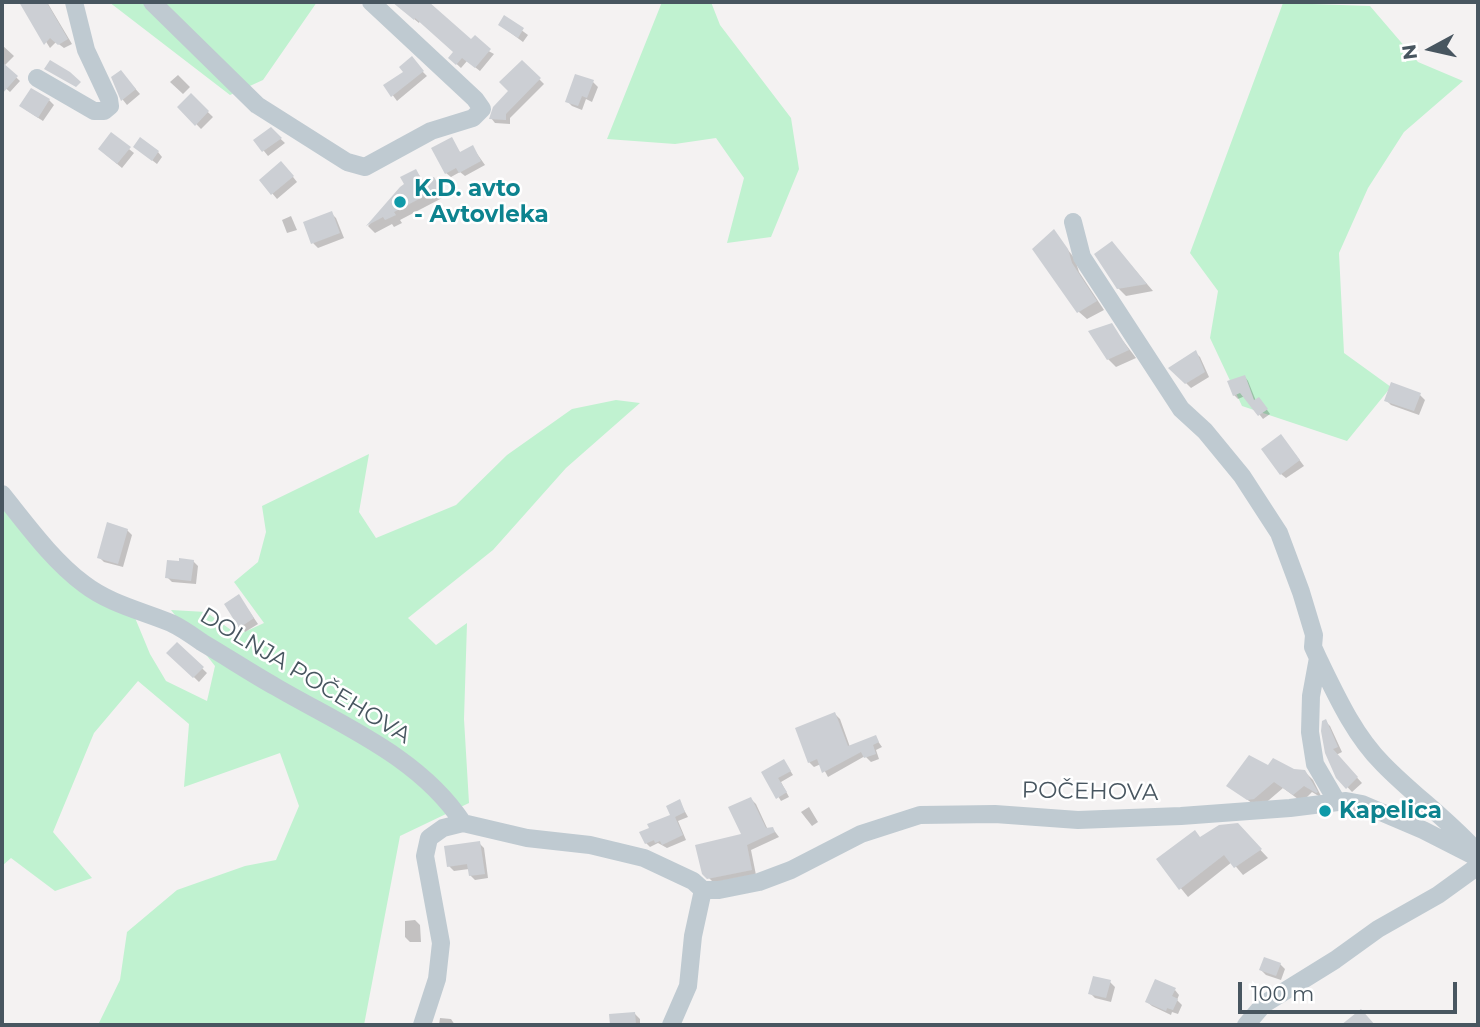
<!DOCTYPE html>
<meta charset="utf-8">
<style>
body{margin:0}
#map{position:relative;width:1480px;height:1027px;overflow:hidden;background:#f4f2f2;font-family:Montserrat,sans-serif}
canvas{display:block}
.frame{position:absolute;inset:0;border:4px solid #485660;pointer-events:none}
.north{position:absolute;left:1396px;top:14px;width:70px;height:70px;-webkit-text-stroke:5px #fff;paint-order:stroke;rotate:262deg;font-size:19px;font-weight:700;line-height:28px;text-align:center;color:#485660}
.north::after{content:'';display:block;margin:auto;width:24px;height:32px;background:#485660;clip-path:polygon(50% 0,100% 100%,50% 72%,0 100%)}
.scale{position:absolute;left:1238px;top:982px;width:219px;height:32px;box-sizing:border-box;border:4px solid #485660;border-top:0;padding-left:9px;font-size:21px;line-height:24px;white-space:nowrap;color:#485660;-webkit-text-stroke:5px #fff;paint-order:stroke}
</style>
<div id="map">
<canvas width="1480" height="1027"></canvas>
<div class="frame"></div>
<div class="north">N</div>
<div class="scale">100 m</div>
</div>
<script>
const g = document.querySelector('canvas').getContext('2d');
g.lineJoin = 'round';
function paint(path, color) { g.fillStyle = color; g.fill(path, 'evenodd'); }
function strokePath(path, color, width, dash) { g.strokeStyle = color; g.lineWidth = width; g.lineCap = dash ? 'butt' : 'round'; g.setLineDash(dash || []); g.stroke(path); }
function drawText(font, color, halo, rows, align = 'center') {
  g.font = font + ' Montserrat,sans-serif'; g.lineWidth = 5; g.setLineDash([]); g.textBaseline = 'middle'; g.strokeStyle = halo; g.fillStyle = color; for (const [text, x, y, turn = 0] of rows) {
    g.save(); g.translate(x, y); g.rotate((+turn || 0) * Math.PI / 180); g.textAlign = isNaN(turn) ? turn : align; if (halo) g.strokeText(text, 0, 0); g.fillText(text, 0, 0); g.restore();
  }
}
const green = new Path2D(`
 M109,2H317L263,80L230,95Z
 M662,2H711L720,25L791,118L799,169L771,237L727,243L744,178L716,138L675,144L607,139Z
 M1283,3L1370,6L1418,62L1463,81L1404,132L1368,188L1339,253L1344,353L1391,387L1347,441L1242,406L1210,338L1218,291L1190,253Z
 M616,400L640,403L566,468L493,550L408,618L436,645L467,623L464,719L469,803L400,836L364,1025H98L120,980L127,932L177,890L245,866L276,860L299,806L280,753L184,787L189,724L138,681L94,733L53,832L92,878L55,891L11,858L2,866V499L40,545L133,613L150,654L166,681L207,701L215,666L171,610L206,612L238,635L264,623L234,582L258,562L266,532L262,506L369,454L359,512L376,538L456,505L507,455L572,409Z`);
const shadow = new Path2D(`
 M21,2H47L72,44L64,48L56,42L50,48Z
 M393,2H428L472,42L494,54L480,71L467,61L461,68L450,58L455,52L420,21L419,23Z
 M505,18L528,35L523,42L500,25Z
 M2,45L14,56L4,66L20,81L10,92L2,85Z
 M412,61L427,76L397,101L386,86L406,72Z
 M522,62L544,84L510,118V124L495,123L491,118L511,91Z
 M178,75L190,87L183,94L170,82Z
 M125,77L140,94L127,105L123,100L114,78Z
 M593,82L598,87L592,102L586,99L582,110L572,106L567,101Z
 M191,96L213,117L201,129L180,107Z
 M49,100L54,105L43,121L26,110Z
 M270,129L285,143L268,156L256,141Z
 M451,139L461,154L473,148L485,165L465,176L460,172L451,177L446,173Z
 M129,149L134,153L122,168L105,154Z
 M140,151L158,152L162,157L157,164Z
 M286,168L297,182L277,199L261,180Z
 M416,171L425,183L433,179L446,196L400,220L402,223L394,227L392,224L375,233L368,226Z
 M331,213L336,218L344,238L318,248L313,243Z
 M291,216L297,230L287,233L282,220Z
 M1054,232L1075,259L1079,272L1104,310L1087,319L1079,312Z
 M1119,251L1153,291L1126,296L1118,288Z
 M1111,325L1136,358L1116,367L1108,359Z
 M1195,352L1200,357L1209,377L1191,388L1171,368Z
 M1245,377L1248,381L1256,401L1262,403L1270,414L1263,419L1245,396L1238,399L1234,395Z
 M1392,385L1420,395L1425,400L1419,415L1391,405L1386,400Z
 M1286,442L1304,466L1286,478L1281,474Z
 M127,530L132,535L123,567L104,562L99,557Z
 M193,561L198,566L196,584L172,582L167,577Z
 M239,596L258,624L245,632L241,627Z
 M177,644L207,673L199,682L169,653Z
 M835,714L840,719L850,747L875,737L882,747L876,750L879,759L871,762L865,756L828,777L821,764L814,767L809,762Z
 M1325,721L1330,726L1342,752L1336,755L1362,783L1352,792L1338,777Z
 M784,761L793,775L781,782L789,797L781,801L763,772Z
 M1269,767L1305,772L1313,780L1322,798L1312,792L1302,802L1283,788L1262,806L1257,807L1228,785Z
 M751,799L756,804L768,830L773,829L779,837L751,850L756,875L714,883L704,873L743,835Z
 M679,801L688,817L678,821L686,840L667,848L658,843L650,847L646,843L672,815Z
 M809,807L818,822L812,826L801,812Z
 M1237,825L1268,858L1243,875L1232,862L1188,897L1158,860L1201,839Z
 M479,843L484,848L488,878L475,880L470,875L469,869L454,871L449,866Z
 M415,920L420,925L421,942H410L405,937V921Z
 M1280,964L1285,969L1281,980L1266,975L1261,970Z
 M1110,982L1115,987L1111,1002L1095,998L1090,993Z
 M1175,990L1179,995L1177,1000L1182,1005L1178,1014L1172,1012L1171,1015L1152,1006L1147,1002Z
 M635,1014L640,1019V1025H611V1016Z
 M440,1018L451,1019L455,1025H439Z`);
const building = new Path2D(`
 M19,2H50L47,3L68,39L58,45L50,38L44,45Z
 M392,2H429L471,39L475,35L491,49L475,68L462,58L456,65L448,58L453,52L415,18L414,20Z
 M504,15L524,28L518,38L498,25Z
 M412,56L424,71L391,97L383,85L403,72L399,67Z
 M50,60L70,72L81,82L76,87L44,69Z
 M522,60L541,78L506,114V120L489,119L493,107L508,91L499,82Z
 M2,62L18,76L2,94Z
 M121,70L136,89L121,101L111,77Z
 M575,74L594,80L587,98L582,96L578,106L565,102Z
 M31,88L50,99L38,118L19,106Z
 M191,93L209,111L195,126L177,107Z
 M271,127L282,138L262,152L253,140Z
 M111,132L131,147L117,164L98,149Z
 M140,137L159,151L152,161L133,147Z
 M452,137L460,152L473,145L481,161L459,173L456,168L445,174L431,148Z
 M281,161L294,176L271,195L259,180Z
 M416,169L423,182L434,177L440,188L394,212L396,215L385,220L383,217L366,226L400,187L404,184L400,177Z
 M332,211L340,233L311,244L303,222Z
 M1054,229L1068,249L1072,263L1097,301L1077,313L1032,249Z
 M1112,241L1147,284L1117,289L1094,254Z
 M1112,323L1129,350L1107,360L1088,331Z
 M1196,350L1205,372L1185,384L1168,368Z
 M1245,375L1254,400L1259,397L1268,409L1258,416L1240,393L1233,396L1227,381Z
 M1391,382L1421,393L1414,411L1384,401Z
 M1281,434L1300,460L1280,475L1261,449Z
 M107,522L128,529L118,564L97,558Z
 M179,558L194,560L191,581L165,578L167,560L179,561Z
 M239,594L254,618L239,628L224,604Z
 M177,642L204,667L193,678L166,653Z
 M835,712L848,746L876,735L879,742L873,745L876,754L864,758L861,752L822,773L817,759L808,763L795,728Z
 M1326,719L1338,747L1333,749L1358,777L1346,789L1336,778L1325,753L1321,731L1322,721Z
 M1249,755L1268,765L1273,758L1294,769L1305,770L1318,792L1316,793L1304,786L1293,795L1274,782L1254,799L1247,800L1226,786Z
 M784,759L791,771L778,778L787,792L776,799L761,772Z
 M751,797L766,828L773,827L775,832L747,845L752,870L707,879L702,874L695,845L741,834L728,807Z
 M680,799L685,812L675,817L683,835L662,845L660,841L655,843L654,840L645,844L639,832L649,828L647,824L670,815L666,806Z
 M1238,823L1262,849L1234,868L1224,855L1179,890L1156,859L1195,830L1200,837L1219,825Z
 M480,841L485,874L469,876L467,864L447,867L444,846Z
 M1264,957L1281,963L1276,976L1259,970Z
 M1093,976L1111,980L1106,998L1088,994Z
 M1155,979L1176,988L1172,996L1178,999L1173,1010L1167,1008L1166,1011L1145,1002Z
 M1361,1009L1375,1025H1341Z
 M635,1012L636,1025H610L609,1014Z`);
const street = new Path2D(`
 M152,2L257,105L347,162L365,167L431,131L473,118L482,109L475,99L371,2
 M37,78L94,111H104L110,106L109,99L86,50L74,2
 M1073,222L1082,257L1181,409L1205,431L1242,476L1279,533L1301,592L1314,635L1313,647L1318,658L1311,696L1310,732L1315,764L1336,800
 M2,494C27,525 52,560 84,584C110,604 142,611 171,623C182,628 193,636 203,643C227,657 251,673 276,687C341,725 420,757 463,823
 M1318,658C1336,695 1354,735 1383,764C1413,795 1449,820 1478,853
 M422,1025L437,979L441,943L425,856L429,838L443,828L463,823L527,838L590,845L644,858L693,881L703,890H719L759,882L791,870L861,834L920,815L995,814L1078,820L1181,816L1290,808L1346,801L1362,804L1423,830L1478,858
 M671,1025L688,986L693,936L703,890
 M1246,1025L1264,1004L1335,960L1378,929L1438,895L1478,866`);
const markers = [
 [400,202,7,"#0f9aa8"],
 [1325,811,7,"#0f9aa8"]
];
const cultureNames = [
 ["K.D. avto",414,189],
 ["- Avtovleka",414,215],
 ["Kapelica",1339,811]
];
const streetNames = [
 ["DOLNJA POČEHOVA",305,676,31],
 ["POČEHOVA",1090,792,1]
];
paint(green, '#c0f2d0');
paint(shadow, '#0003');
paint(building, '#cccfd4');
strokePath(street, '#bfcad1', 18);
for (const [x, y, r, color] of markers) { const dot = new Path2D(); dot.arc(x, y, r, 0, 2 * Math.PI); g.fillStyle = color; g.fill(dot); strokePath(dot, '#fff', 2.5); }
drawText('bold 23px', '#0d838f', '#fff', cultureNames, 'left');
drawText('23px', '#485660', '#fff', streetNames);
</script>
